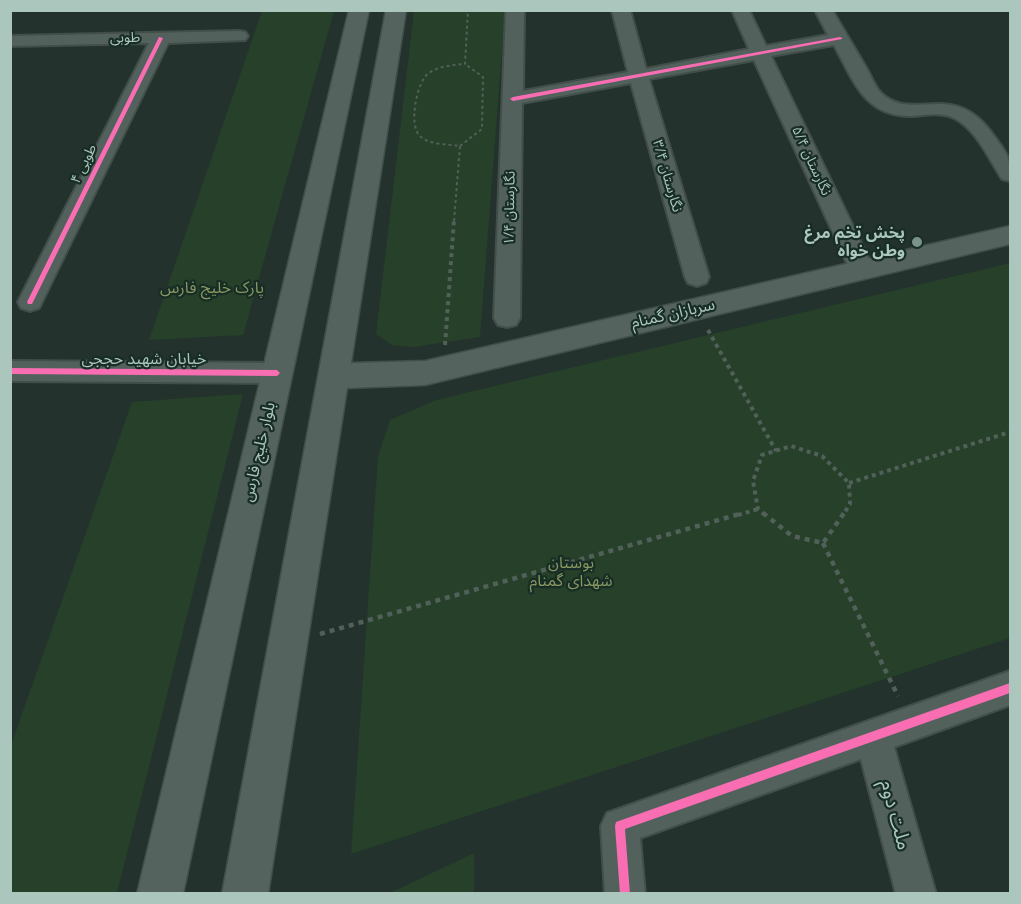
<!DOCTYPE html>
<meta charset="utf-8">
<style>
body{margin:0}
#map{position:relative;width:1021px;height:904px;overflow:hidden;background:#23322d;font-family:"Noto Sans",sans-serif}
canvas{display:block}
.frame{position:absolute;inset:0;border:12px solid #abc6bd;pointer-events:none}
</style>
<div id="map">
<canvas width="1021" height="904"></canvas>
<div class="frame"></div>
</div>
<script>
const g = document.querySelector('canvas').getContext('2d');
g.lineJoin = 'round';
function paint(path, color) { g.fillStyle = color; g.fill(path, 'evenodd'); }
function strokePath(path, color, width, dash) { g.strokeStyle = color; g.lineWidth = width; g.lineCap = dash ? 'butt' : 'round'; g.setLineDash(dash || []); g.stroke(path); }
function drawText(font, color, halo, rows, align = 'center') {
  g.font = font + ' "Noto Sans","Noto Sans Arabic",sans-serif'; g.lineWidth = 4.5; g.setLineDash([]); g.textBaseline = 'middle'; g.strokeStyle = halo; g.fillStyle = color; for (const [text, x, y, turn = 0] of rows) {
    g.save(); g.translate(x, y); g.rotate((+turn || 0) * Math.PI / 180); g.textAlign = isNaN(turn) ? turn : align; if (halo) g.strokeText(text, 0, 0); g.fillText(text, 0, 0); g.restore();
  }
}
const green = new Path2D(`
 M262,11H334L243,335L149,340Z
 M414,11H505L480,337L413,347L392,345L376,334Z
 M1010,263V638L351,854L378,456L390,420L436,400Z
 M243,394L117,893H11V745L132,402Z
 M474,853V893H390Z`);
const pathFar2 = new Path2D(`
 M460,146L482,129L483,77L465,64
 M454,221L460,146C448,144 429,145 420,136C408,126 417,80 429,73C439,66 453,65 465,64L468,10`);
const pathFar1 = new Path2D(`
 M708,330L776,451
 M445,345L454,220
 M849,483L1010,432
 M738,515L758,509
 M765,515L758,509L753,481L762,455L791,446L822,456L849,483L850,504L843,515`);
const path = new Path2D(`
 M763,513L792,536L823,543L844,513
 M823,543L898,696
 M320,634L743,513`);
const minor = new Path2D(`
 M506,10H524L523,91L628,72L612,10H630L646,69L749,49L732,10H749L766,46L828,35L815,10H832C844,30 855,49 867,69C871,76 875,87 881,93C913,124 953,77 994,136C1008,155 1010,156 1010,181L1002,179C989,159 976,129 954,118C943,112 926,115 913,116C864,117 854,81 834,45L771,56L874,270L870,276L862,278L854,276L850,270L754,60L649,79L709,277L706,283L697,286L688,283L685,277L631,83L522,103L520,318L516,325L507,327L498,325L494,318Z
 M239,31L245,32L248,36L245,40L168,43L42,302L39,308L30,311L21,308L18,302L149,43L10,46V36Z
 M10,361L277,363L286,366L290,373L286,380L277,383L10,381Z
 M1010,671V705L894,747L936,894H896L861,759L640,838L645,894H605L601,826L607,813Z`);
const major = new Path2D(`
 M349,10H369L183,894H137Z
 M386,10H406L351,363L425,361L1010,226V244L425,385L347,388L268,894H222Z`);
const cycleway = new Path2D(`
 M159,37L163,38L33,302L32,304H28L27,302Z
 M840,37L842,38V39L513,101L510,99L513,97Z
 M10,368L277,370L280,373L277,376L10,374Z
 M1010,683V693L625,829L630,894H620L615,826L616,822Z`);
const markers = [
 [917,242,6,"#7b928b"]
];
const farStreetnames = [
 ["طوبی",125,38,-1],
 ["نگارستان ۵/۴",811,161,65],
 ["طوبی ۴",84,164,-64],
 ["نگارستان ۳/۴",667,176,74],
 ["نگارستان ۱/۴",510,208,-89]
];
const poiNames = [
 ["پخش تخم مرغ",905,233],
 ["وطن خواه",905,251]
];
const parkNames = [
 ["پارک خلیج فارس",212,288],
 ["بوستان",571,563],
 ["شهدای گمنام",571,581]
];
const streetNames = [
 ["سربازان گمنام",673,314,-13],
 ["خیابان شهید حججی",144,359],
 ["بلوار خلیج فارس",259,452,-77]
];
const nearStreetnames = [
 ["ملت دوم",895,815,75]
];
paint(green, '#26402a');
strokePath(minor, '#424e4a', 4);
strokePath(major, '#404f4a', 3);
strokePath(pathFar2, '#52605a', 2, [3, 3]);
strokePath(pathFar1, '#52605a', 4, [4, 4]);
strokePath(path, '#52605a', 4.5, [5, 5]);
paint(minor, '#53615c');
paint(major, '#55635e');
paint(cycleway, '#f96db3');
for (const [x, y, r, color] of markers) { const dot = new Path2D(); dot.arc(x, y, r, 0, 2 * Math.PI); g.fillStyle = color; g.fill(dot); strokePath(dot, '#172d25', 2); }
drawText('14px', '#abc6bd', '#172d25', farStreetnames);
drawText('bold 16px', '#abc6bd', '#172d25', poiNames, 'right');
drawText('16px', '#889860', '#172d25', parkNames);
drawText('16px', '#abc6bd', '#172d25', streetNames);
drawText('20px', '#abc6bd', '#172d25', nearStreetnames);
</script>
